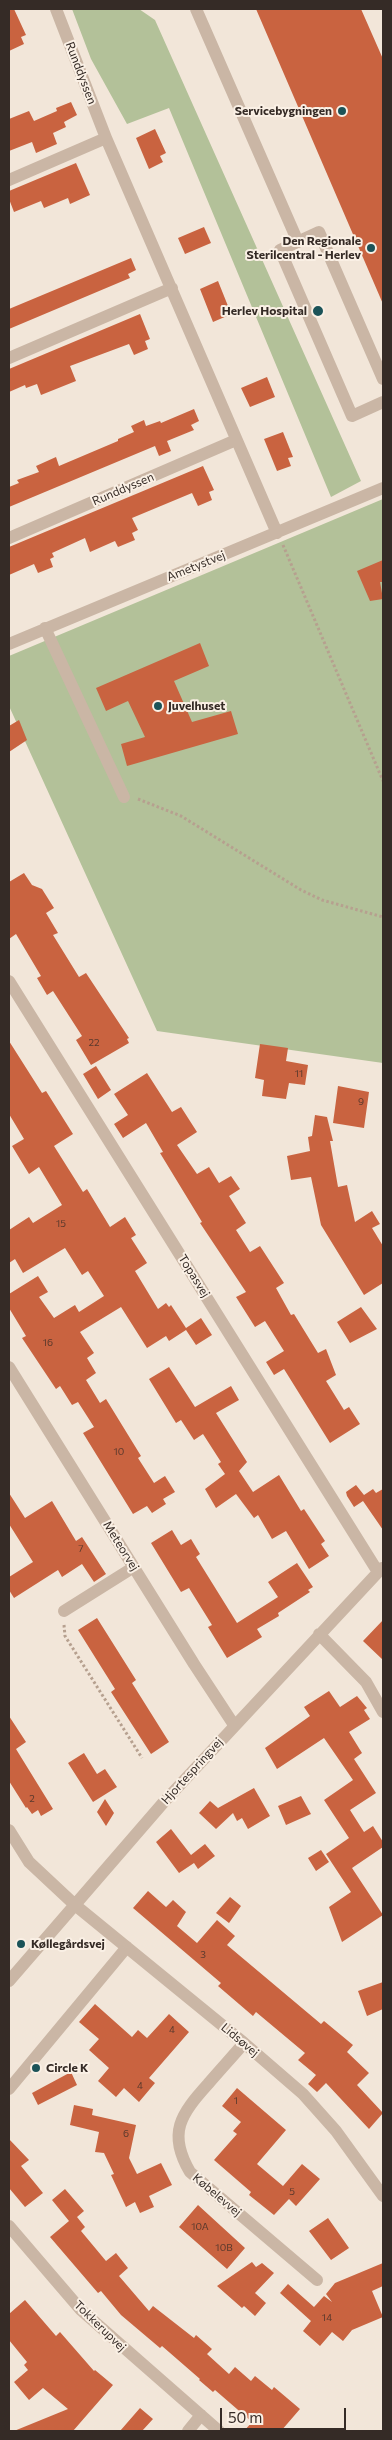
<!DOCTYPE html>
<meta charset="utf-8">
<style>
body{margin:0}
#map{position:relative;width:392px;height:2440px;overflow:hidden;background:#f2e6d9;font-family:Commissioner,sans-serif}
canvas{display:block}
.frame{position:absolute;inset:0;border:10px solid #352b26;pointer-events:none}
.scale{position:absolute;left:220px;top:2408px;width:126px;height:22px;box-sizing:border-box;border:2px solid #352b26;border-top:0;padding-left:6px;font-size:15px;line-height:18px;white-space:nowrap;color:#352b26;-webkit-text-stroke:4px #faf0e5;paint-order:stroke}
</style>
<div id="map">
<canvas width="392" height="2440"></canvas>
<div class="frame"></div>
<div class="scale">50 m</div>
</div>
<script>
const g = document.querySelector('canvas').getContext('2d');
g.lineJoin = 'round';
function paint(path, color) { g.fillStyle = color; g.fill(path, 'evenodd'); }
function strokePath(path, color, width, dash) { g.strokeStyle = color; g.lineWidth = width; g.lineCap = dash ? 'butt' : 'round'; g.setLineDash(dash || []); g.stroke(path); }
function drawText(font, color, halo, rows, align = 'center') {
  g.font = font + ' Commissioner,sans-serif'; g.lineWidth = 4; g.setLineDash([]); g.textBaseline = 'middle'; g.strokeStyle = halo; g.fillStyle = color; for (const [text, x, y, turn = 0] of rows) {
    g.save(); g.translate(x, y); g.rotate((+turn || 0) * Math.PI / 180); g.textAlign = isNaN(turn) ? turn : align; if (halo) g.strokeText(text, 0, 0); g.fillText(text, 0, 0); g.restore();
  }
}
const green = new Path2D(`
 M72,9H139L155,20L361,481L331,497L169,108L127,124L91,59Z
 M383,499V1063L157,1031L9,706V656Z`);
const building = new Path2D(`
 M9,9H14L26,35L21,37L24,44L9,51Z
 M256,9H361L383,59V304Z
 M71,102L77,115L64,122L66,127L53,133L57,144L36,153L32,142L9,151V119L29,111L34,121L57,111L56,108Z
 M155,129L166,153L160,156L163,162L149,169L136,138Z
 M76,163L90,195L70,204L68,198L44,208L41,201L14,212L9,199V191Z
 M204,227L211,243L185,254L178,238Z
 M131,258L136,270L128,274L130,278L9,329V309Z
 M218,281L228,306L223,308L227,316L213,322L200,289Z
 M140,314L150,339L145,341L148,349L134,355L129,344L70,366L76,381L41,395L37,384L26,388L25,385L9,392V369Z
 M267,377L275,397L250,407L241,388Z
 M194,409L199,421L191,425L194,430L167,441L171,451L159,456L155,446L9,507V487L19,483L17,480L39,472L36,466L56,457L59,466L118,441V439L134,432L131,426L144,420L146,426L160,421L161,423Z
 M283,432L293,457L288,458L291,466L277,471L264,439Z
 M203,466L214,490L209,492L212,500L198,506L192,493L132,518L138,530L132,533L135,540L118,547L115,541L90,552L85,538L52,553L54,557L50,559L53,567L38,573L34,564L9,575V547Z
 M383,560V582H380L383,599L370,601L357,571Z
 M200,643L209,666L174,681L192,722L231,711L238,734L127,766L121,744L145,737L128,701L106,711L96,688Z
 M19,720L27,740L9,752V726Z
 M24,873L32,885L42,889L54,908L46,913L58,933L53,935L79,977L86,973L129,1038L127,1039L129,1043L91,1065L76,1040L82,1036L53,991L47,995L37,978L41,976L16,934L9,939V882Z
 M9,1041L42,1093L46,1091L73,1134L54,1146L83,1192L87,1189L110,1227L125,1217L136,1235L131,1238L147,1263L135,1271L158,1309L166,1303L169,1307L171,1305L186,1328L201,1318L212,1335L196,1345L186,1330L169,1341L166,1336L147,1348L121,1307L80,1332L94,1353L87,1358L96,1373L86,1380L100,1403L106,1399L141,1456L138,1458L154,1483L165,1476L175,1492L163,1499L166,1504L152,1513L147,1506L133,1514L83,1433L94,1427L78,1402L72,1405L60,1386L56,1389L22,1338L26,1336L9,1308V1294L38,1276L48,1292L39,1297L54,1318L75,1305L79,1312L104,1296L88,1271L82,1275L65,1248L23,1273L15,1259L9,1263V1230L29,1217L33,1223L62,1205L39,1167L29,1174L12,1146L24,1139L9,1114Z
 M260,1044L288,1048L286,1061L308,1065L305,1085L289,1083L286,1099L262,1096L264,1080L255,1078Z
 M96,1066L111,1090L98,1099L83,1074Z
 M147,1073L172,1112L181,1107L197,1132L177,1145L197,1174L209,1167L219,1183L231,1176L240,1189L229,1196L246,1223L236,1230L250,1252L260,1246L284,1283L276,1288L291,1315L294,1314L318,1353L326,1349L336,1375L326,1381L344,1410L349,1407L360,1424L330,1443L284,1369L274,1375L266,1362L284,1351L265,1321L255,1327L236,1297L246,1292L200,1223L202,1222L160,1153L163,1152L146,1123L123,1138L114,1124L128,1115L114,1094Z
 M338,1086L369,1092L364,1128L333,1123Z
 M315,1115L327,1117L333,1141H330L338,1187L347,1185L355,1222L372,1211L380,1224L372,1228L383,1246V1283L364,1295L321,1225L311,1177L291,1180L287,1156L310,1151L308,1137L312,1136Z
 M361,1307L377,1329L350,1343L337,1322Z
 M169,1367L195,1407L231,1386L239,1400L216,1413L247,1462L239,1471L253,1492L279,1475L301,1511L304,1509L325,1541L321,1544L329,1556L309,1569L286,1531L272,1539L258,1515L254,1518L236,1494L216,1508L205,1489L225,1474L218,1464L221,1462L203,1434L194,1440L181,1420L176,1423L149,1379Z
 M356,1485L364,1495L373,1489L376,1493L383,1489V1530L363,1501L354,1507L347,1496L346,1492Z
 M9,1493L25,1518L52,1501L76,1541L82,1537L106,1574L94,1582L82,1564L62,1577L58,1570L14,1598L9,1590V1577L33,1562L9,1524Z
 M172,1530L181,1545L191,1539L200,1554L196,1557L237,1623L278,1597L268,1582L297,1563L313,1587L308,1590L310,1592L278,1613L279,1616L257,1629L262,1637L227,1658L208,1627L212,1625L189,1588L181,1592L151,1543Z
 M97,1618L136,1680L132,1683L169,1742L151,1754L111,1692L115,1689L78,1630Z
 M383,1620V1660L363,1641Z
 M329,1691L340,1707L357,1696L367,1708L364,1710L370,1719L349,1732L362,1753L354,1759L376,1793L350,1810L364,1832L373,1826L383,1842V1847L352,1868L383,1915L342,1942L329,1907L351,1892L326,1854L349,1838L324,1800L353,1780L324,1738L277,1769L265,1748L310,1716L304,1707Z
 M9,1716L26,1742L16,1749L53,1809L41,1816L38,1810L32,1814L27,1807L26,1808L9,1781Z
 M84,1753L97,1774L105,1769L117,1787L93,1802L68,1763Z
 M254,1788L270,1816L248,1829L242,1818L237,1821L233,1813L216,1829L199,1813L210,1801L218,1808Z
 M301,1796L311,1814L286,1825L278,1806Z
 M105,1799L114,1813L106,1826L97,1812Z
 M171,1829L191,1855L205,1844L215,1856L198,1869L194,1863L179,1873L156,1842Z
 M321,1850L329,1862L316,1871L308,1858Z
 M148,1891L166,1907L173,1900L186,1912L177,1926L197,1943L217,1920L235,1936L227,1945L321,2024L324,2021L353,2045L347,2052L369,2073L357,2085L383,2113L369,2129L326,2083L317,2092L308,2084L316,2075L298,2060L305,2053L256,2012L253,2016L218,1986L221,1983L133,1908Z
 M230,1897L241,1906L229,1923L216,1913Z
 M383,1982V2009L367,2016L358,1991Z
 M95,2004L132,2037L138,2030L147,2038L169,2014L189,2032L149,2078L155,2083L139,2102L124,2088L116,2097L98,2081L109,2068L89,2050L99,2039L79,2022Z
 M71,2072L77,2085L38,2105L32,2093Z
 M237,2088L286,2130L257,2164L283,2186L302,2164L320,2179L296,2206L289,2199L274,2215L249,2195L251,2192L214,2160L237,2134L233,2131L241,2122L222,2106Z
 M74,2105L93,2109L92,2115L136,2125L129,2158L137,2174L161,2163L172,2185L149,2196L154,2207L140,2213L135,2202L126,2207L111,2175L114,2174L104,2153L95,2152L99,2132L70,2125Z
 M9,2139L29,2160L21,2166L43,2193L25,2207L9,2188Z
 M65,2189L84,2211L77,2217L85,2227L81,2231L106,2261L116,2253L128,2268L119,2276L149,2311L153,2306L194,2338L196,2335L212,2349L207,2354L229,2374L235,2367L251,2381L255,2376L272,2390L274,2387L300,2409L281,2431H244L252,2422L215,2390L213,2392L199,2380L200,2379L162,2346L160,2348L121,2315L101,2291L98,2293L50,2237L69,2221L52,2200Z
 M198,2205L245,2248L227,2269L179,2227Z
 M328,2218L349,2248L331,2260L309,2231Z
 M252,2262L256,2267L262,2263L274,2273L255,2293L266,2303L255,2316L244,2306L242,2308L217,2286Z
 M383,2263V2286L372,2291L383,2317L352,2330L343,2341L332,2332L320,2346L303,2331L311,2321L280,2293L288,2284L314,2307L324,2296L332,2302L326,2294L335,2283Z
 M25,2300L56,2336L60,2332L94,2371L95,2370L113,2385L73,2431H14L68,2409L43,2388L29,2400L14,2382L28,2370L24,2365L27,2362L9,2340V2314Z
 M140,2408L153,2419L142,2431H120Z`);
const path = new Path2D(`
 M283,545L383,781
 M138,799L181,816L301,890L322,900L383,917
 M64,1625L65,1636L142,1758`);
const minor = new Path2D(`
 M56,9L106,138L277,533
 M196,9L298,242
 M9,180L106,138
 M9,358L172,288
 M383,379L319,232L280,250L352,416L383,402
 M9,538L236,440
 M45,628L124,797
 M9,644L383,488
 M9,981L378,1572
 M9,1367L194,1664L234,1725
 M64,1611L134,1567
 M319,1634L366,1682L383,1712
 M9,1830L29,1862L75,1905L244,2043L303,2094L336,2131L383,2196
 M9,1981L163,1803L382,1568
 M244,2043C232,2057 220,2070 208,2084C181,2114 167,2133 190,2172L317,2280
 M9,2089L127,1947
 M9,2226L81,2310L219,2431
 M188,2431L201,2415`);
const markers = [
 [342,111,5,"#1b5358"],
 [371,248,5,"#1b5358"],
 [318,311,6,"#1b5358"],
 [158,706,5,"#1b5358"],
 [21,1944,5,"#1b5358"],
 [36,2068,5,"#1b5358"]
];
const numberNames = [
 ["22",94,1043],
 ["11",299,1074],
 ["9",361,1102],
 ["15",61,1224],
 ["16",48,1343],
 ["10",119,1452],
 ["7",81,1549],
 ["2",32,1799],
 ["3",203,1955],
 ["4",172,2030],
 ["4",140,2086],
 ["1",236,2101],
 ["6",126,2134],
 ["5",292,2192],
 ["10A",200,2227],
 ["10B",224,2248],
 ["14",327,2318]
];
const streetNames = [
 ["Runddyssen",81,73,69],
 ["Runddyssen",123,489,-23],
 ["Ametystvej",196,566,-22],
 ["Topasvej",194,1276,58],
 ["Meteorvej",121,1546,58],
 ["Hjortespringvej",192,1771,-48],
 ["Lidsøvej",240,2040,40],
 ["Købelevvej",217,2195,40],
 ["Tokkerupvej",100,2326,44]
];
const poiNames = [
 ["Servicebygningen",332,111],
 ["Den Regionale",361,241],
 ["Sterilcentral - Herlev",361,255],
 ["Herlev Hospital",307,311],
 ["Juvelhuset",168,706,"left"],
 ["Køllegårdsvej",31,1944,"left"],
 ["Circle K",46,2068,"left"]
];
paint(green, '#b3c199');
paint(building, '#c96340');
strokePath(path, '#b6a08f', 3, [2.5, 2.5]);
strokePath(minor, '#cab6a5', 12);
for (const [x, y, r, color] of markers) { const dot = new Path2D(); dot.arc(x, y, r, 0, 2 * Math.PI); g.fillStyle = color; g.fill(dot); strokePath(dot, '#faf0e5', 2); }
drawText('10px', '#5a392c', null, numberNames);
drawText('12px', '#352b26', '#faf0e5', streetNames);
drawText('bold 12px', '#352b26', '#faf0e5', poiNames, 'right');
</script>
